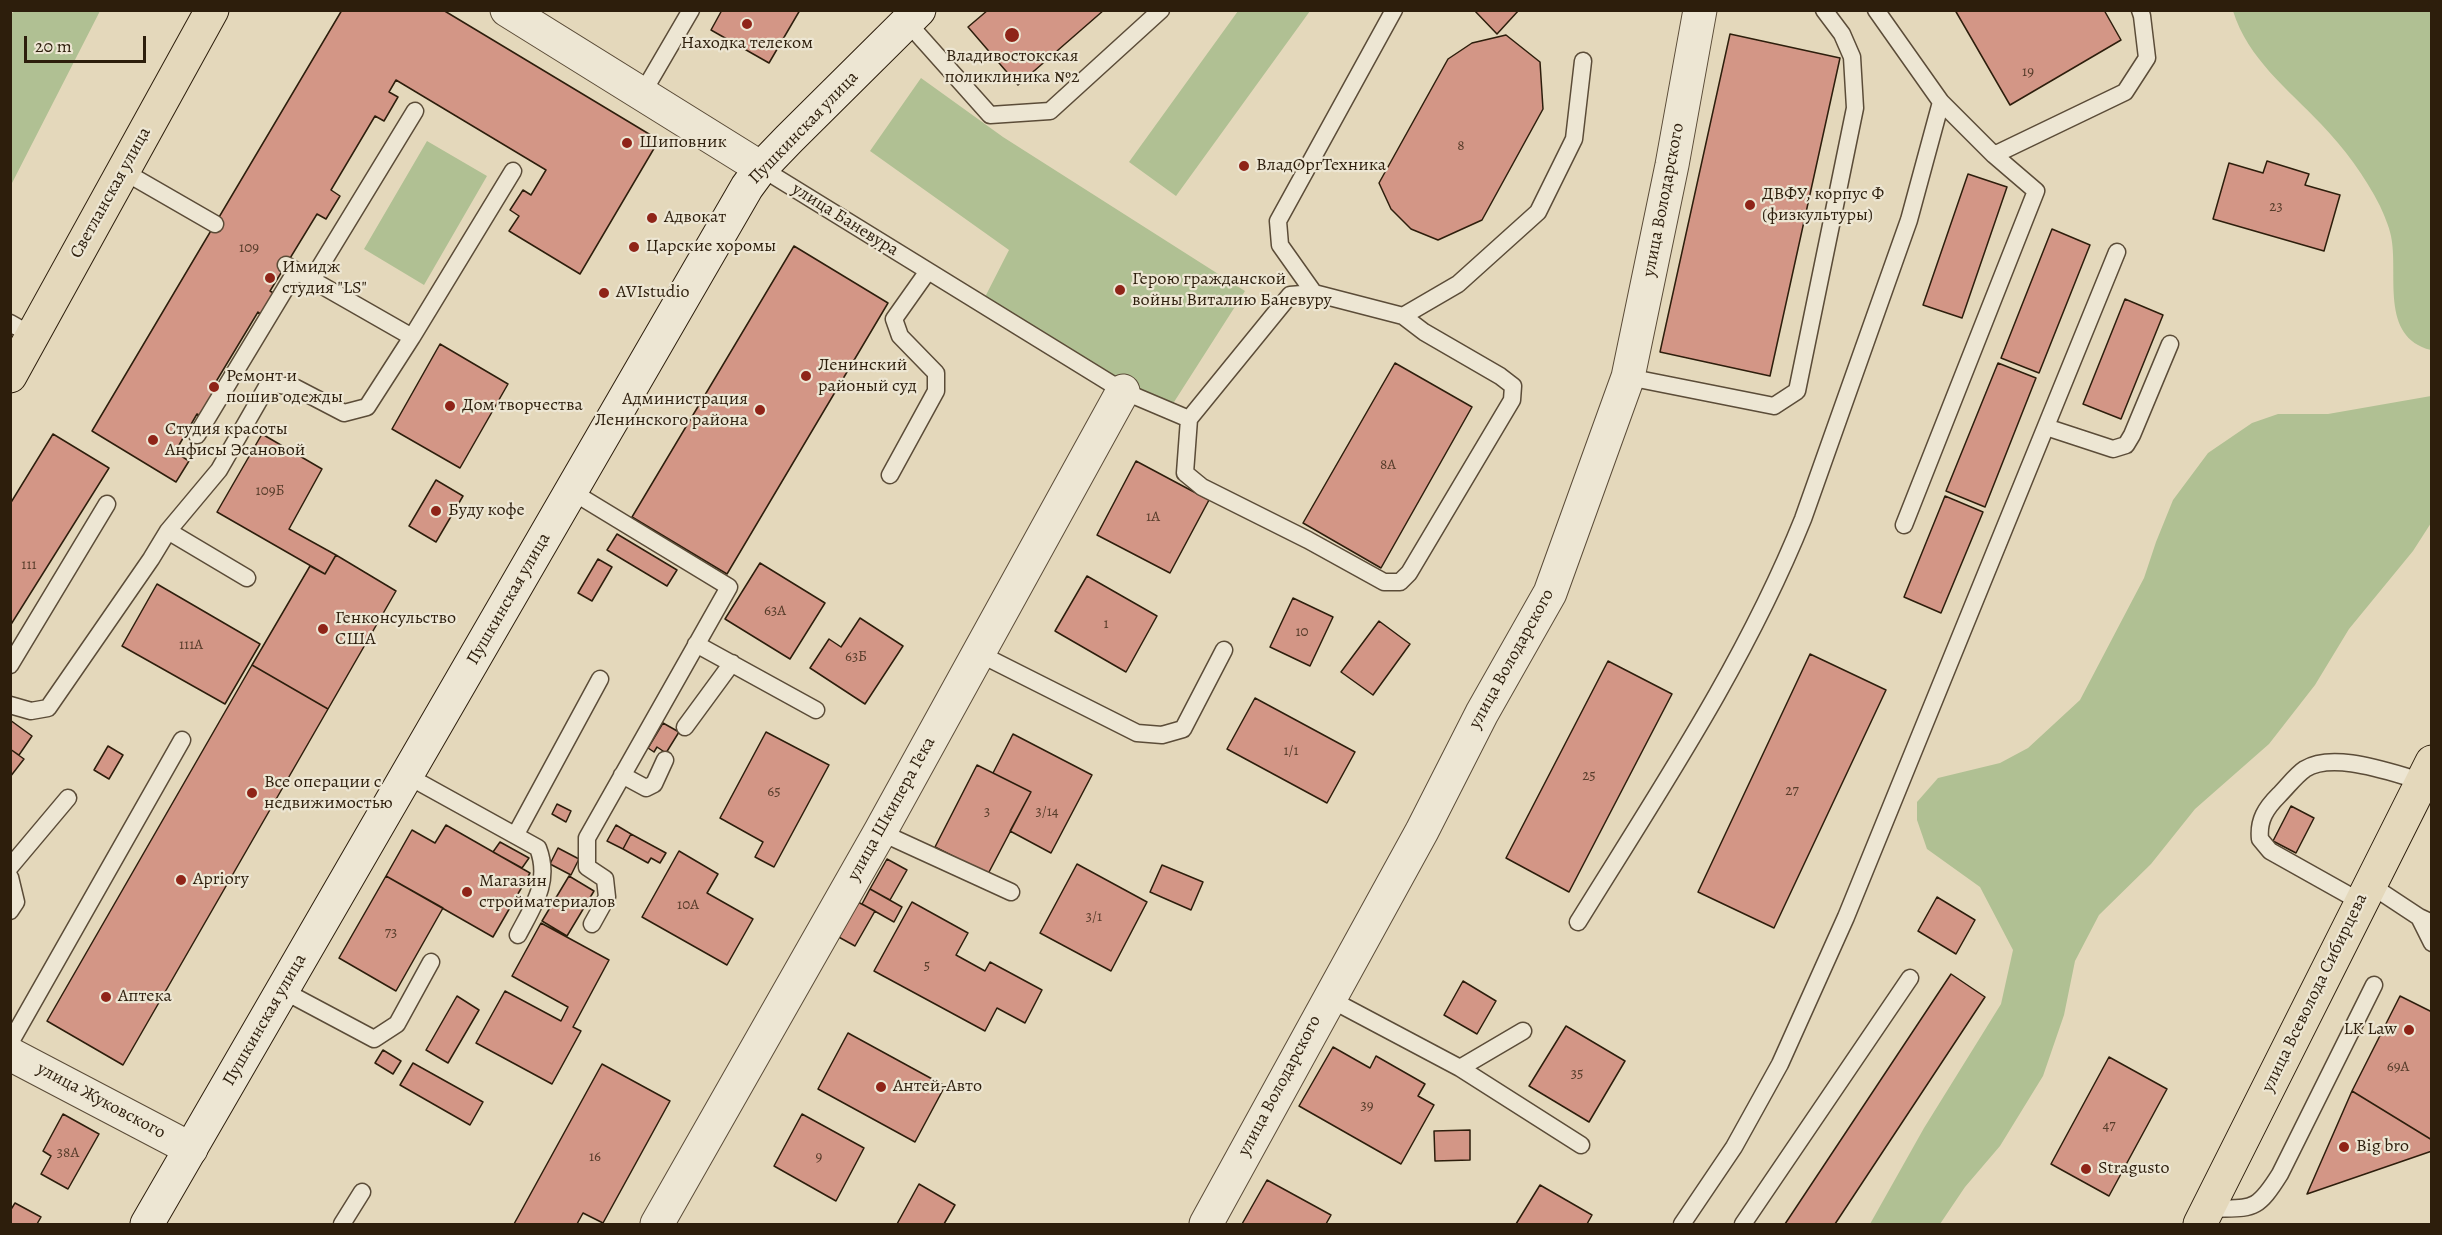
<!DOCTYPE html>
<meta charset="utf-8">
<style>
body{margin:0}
#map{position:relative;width:2442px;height:1235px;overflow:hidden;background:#e4d8bb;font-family:Alegreya,serif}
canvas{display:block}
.frame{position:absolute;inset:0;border:12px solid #2d1e0c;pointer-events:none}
.scale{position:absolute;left:24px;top:36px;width:122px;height:27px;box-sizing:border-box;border:3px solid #2d1e0c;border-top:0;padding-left:8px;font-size:18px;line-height:21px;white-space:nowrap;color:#2d1e0c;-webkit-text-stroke:4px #ede6d3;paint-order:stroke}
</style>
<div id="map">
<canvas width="2442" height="1235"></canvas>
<div class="frame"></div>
<div class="scale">20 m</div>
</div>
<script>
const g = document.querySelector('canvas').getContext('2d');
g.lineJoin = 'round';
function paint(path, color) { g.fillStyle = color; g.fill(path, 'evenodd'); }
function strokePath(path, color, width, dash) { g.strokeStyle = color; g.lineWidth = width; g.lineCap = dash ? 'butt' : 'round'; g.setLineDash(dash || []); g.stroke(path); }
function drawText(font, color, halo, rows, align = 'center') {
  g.font = font + ' Alegreya,serif'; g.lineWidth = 4.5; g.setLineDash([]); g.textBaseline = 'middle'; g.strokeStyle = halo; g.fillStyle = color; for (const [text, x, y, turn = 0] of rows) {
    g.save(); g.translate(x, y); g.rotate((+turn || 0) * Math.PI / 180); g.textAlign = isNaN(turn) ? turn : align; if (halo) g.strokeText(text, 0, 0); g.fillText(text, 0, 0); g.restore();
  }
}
const green = new Path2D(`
 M16,10L100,11L11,185L10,15Z
 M1238,11H1310L1176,196L1129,162Z
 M2233,11H2431V350C2379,337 2399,274 2391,236C2389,226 2384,215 2380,206C2365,176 2344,148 2321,124C2288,89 2248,59 2233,11Z
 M921,78L1003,137L1245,291L1167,413L984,299L1009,250L870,151Z
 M427,141L487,176L424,285L364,249Z
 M2431,396V523L2413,551L2349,629L2315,685L2269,744L2195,809L2151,864L2099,915L2075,961L2064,1015L2043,1076L2000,1146L1965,1187L1940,1224H1870L1924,1128L2001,1004L2013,950L1980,887L1927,849L1917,820V802L1938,778L2000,763L2028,748L2080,700L2144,578L2156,542L2173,500L2208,453L2252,423L2278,414H2328Z`);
const building = new Path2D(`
 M342,10H443L659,140L580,274L509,231L519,216L510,210L523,190L531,195L546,170L396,80L389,92L398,97L384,121L375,116L331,190L340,196L326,219L317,214L270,291L277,295L264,316L258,312L211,390L218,395L204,418L197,414L175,452L189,461L176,482L92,431Z
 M722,10H800L769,63L711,30Z
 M988,10H1104L1018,85L968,27Z
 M1474,10H1519L1497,34Z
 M1955,10H2104L2121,40L2010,105Z
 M1730,34L1840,58L1770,376L1660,352Z
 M1506,35L1540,62L1543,109L1482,220L1438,240L1411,229L1391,209L1379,183L1448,59L1472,43Z
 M2267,161L2309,174L2305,185L2340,195L2324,251L2213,219L2229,163L2263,173Z
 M1968,174L2007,187L1962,318L1923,305Z
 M2052,229L2090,245L2039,373L2001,358Z
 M794,246L888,303L727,574L632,517Z
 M2125,299L2163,315L2121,419L2083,404Z
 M440,344L508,384L460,468L392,429Z
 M1395,363L1472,407L1381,568L1303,523Z
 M1998,363L2036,378L1985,507L1946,491Z
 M53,434L109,468L10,626V504Z
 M262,434L322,469L289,529L336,555L325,574L217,512Z
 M1136,461L1209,500L1170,573L1097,535Z
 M436,480L463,496L436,542L409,526Z
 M1945,496L1983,512L1941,613L1904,597Z
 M617,534L677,570L667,586L607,550Z
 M336,555L396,591L328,709L252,665L310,566L325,574Z
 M598,559L612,567L592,601L578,593Z
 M760,563L825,603L790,659L725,619Z
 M1087,576L1157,616L1126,672L1055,631Z
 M157,584L260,644L225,704L122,646Z
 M1293,598L1333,617L1310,666L1270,647Z
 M860,618L903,646L865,704L810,668L829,639L841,647Z
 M1379,621L1410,644L1373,695L1341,672Z
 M1810,654L1886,690L1774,928L1698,892Z
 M1608,661L1672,694L1569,892L1506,858Z
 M252,665L328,709L123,1065L47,1021Z
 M1255,698L1355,752L1327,803L1227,749Z
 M10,720L32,736L19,755L10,749Z
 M663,723L679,732L666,753L657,747L654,752L648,748Z
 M766,732L829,765L774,867L755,857L763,842L720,818Z
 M1013,734L1092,775L1051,853L1010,831L1031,792L993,773Z
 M108,746L123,755L109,779L94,770Z
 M10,749L24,759L10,777Z
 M977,765L1031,792L988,874L935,847Z
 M557,804L571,811L566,822L552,814Z
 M2291,806L2314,818L2296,853L2273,841Z
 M446,825L530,873L493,937L386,876L412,830L435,843Z
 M616,825L631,834L623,849L607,841Z
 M631,834L666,853L660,863L651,858L648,863L623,849Z
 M500,842L529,858L522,868L493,852Z
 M558,848L579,859L571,875L550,864Z
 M679,851L718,874L707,893L753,919L727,965L642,917Z
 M887,859L907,870L890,900L870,889Z
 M1077,864L1147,902L1111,971L1040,933Z
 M1162,865L1203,882L1191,910L1150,892Z
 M386,876L443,908L396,991L339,958Z
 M569,876L594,891L567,936L542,921Z
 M870,889L902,907L894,922L862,904Z
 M1937,897L1975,920L1956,954L1918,931Z
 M854,900L875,911L855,946L835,935Z
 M912,902L968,933L956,955L985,971L990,962L1042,990L1025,1023L997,1008L985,1031L874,971Z
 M541,923L609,960L573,1027L581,1031L552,1084L476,1043L505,991L561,1021L568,1007L512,976Z
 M1951,974L1985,997L1835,1224H1785Z
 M1463,981L1496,1001L1477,1034L1444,1015Z
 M457,996L479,1010L448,1063L426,1050Z
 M2400,996L2432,1012V1140L2352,1091Z
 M1566,1026L1625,1061L1589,1122L1529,1086Z
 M848,1033L945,1086L915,1142L818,1089Z
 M1333,1047L1370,1068L1376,1056L1425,1084L1418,1096L1434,1105L1401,1164L1299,1106Z
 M383,1050L401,1061L393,1074L375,1063Z
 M2109,1057L2167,1089L2109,1196L2051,1164Z
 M413,1063L483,1102L470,1125L400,1085Z
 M602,1064L670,1101L603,1223L583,1213L577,1224H514Z
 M2352,1091L2432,1140V1151L2307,1194Z
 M63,1114L99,1134L68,1189L41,1174L51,1156L43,1151Z
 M802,1114L864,1148L836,1201L774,1166Z
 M1470,1130V1160L1435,1161L1434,1131Z
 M1267,1180L1331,1215L1326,1224H1242Z
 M919,1184L955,1205L944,1224H897Z
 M1540,1185L1592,1215L1587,1224H1516Z
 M15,1203L41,1217L37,1224H10V1211Z`);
const service = new Path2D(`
 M1876,10L1941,102L1994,155L2036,191L1904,525
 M907,22L990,115L1050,111L1161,10
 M642,94L691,10
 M1994,155L2125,92L2147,58L2142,16L2140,10
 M761,168L1123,391L1189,419
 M123,171L215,224
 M286,265L412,337L513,171
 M312,280L415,111
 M1314,293L1403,316L1424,332L1500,376L1513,386L1512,400L1409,573L1400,582H1384L1308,540L1202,487L1185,473L1189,419L1290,295Z
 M1314,293L1280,245L1278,221L1394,10
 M1403,316L1458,284L1538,212L1574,139L1583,61
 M10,323L33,336
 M1628,377L1774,406L1797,391L1855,108L1852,57L1842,34L1824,10
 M2046,427L2113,449L2126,445L2132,435L2170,344
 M197,435L296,271
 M890,475L936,391V373L900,336L894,319L928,271
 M571,491L729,587L587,838V867L605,879L607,897L592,924
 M168,531L247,578
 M696,644L816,710
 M978,653L1137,733L1162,735L1183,729L1224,650
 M10,665L107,504
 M10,705L31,711L48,708L151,559L168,531L219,470L269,383L296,388L344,413L367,407L412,337
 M685,727L732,663
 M406,775L538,848C551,882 533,906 518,935
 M622,775L646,788L654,784L665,760
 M880,832L1011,892
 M516,834L600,679
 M10,867L68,798
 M10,877L16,902L10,911
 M2369,884L2419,917L2432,923
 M2361,902L2270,851L2260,839C2258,820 2266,808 2279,795C2287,787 2296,775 2305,769C2334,751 2391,773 2422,781
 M2419,917L2432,943
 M1578,922C1659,791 1745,663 1803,519L1909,220L1941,102
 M282,990L374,1039L397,1024L431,962
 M1328,998L1460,1068L1523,1031
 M10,1043L182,740
 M1460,1068L1581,1145
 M2208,1209C2252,1207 2255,1214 2280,1174L2374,985
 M342,1224L362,1192
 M1682,1224L1734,1147L1780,1064L1846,917L2117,252
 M1743,1224L1910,978`);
const minor = new Path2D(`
 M10,1054L191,1149
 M657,1224L880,832L1123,391`);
const tertiary = new Path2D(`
 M507,10L761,168
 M1206,1224L1422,831L1482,713L1550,593L1628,377L1672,165L1700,10`);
const secondary = new Path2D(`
 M147,1224L747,187L761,168L789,139L919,10`);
const primary = new Path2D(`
 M10,376L212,10
 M2200,1224L2432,762`);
const markers = [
 [747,24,6,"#8f2418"],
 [1012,35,8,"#8f2418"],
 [627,143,6,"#8f2418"],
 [1244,166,6,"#8f2418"],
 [1750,205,6,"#8f2418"],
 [652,218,6,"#8f2418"],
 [634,247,6,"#8f2418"],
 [270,278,6,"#8f2418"],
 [1120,290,6,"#8f2418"],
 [604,293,6,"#8f2418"],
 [806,376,6,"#8f2418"],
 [214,387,6,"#8f2418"],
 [450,406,6,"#8f2418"],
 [760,410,6,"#8f2418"],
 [153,440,6,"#8f2418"],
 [436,511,6,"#8f2418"],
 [323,629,6,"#8f2418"],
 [252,793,6,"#8f2418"],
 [181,880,6,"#8f2418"],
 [467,892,6,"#8f2418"],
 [106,997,6,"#8f2418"],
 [2409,1030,6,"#8f2418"],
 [881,1087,6,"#8f2418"],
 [2344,1147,6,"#8f2418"],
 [2086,1169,6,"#8f2418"]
];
const numberNames = [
 ["19",2028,72],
 ["8",1461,146],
 ["23",2276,207],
 ["109",249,248],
 ["8А",1388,465],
 ["109Б",270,491],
 ["1А",1153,517],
 ["111",29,565],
 ["63А",775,611],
 ["1",1106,624],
 ["10",1302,632],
 ["111А",191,645],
 ["63Б",856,657],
 ["1/1",1291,751],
 ["25",1589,776],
 ["27",1792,791],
 ["65",774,792],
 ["3",987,812],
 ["3/14",1047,812],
 ["10А",688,905],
 ["3/1",1094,917],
 ["73",391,933],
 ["5",927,966],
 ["69А",2398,1067],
 ["35",1577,1074],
 ["39",1367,1106],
 ["47",2109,1126],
 ["38А",68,1153],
 ["16",595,1157],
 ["9",819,1157]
];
const poiNames = [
 ["Находка телеком",747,44,"center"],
 ["Владивостокская",1012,57,"center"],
 ["поликлиника №2",1012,78,"center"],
 ["Шиповник",639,143],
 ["ВладОргТехника",1256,166],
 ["ДВФУ, корпус Ф",1762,195],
 ["(физкультуры)",1762,216],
 ["Адвокат",664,218],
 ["Царские хоромы",646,247],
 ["Имидж",282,268],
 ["студия \"LS\"",282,289],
 ["Герою гражданской",1132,280],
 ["войны Виталию Баневуру",1132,301],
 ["AVIstudio",616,293],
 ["Ленинский",818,366],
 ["районый суд",818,387],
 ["Ремонт и",226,377],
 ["пошив одежды",226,398],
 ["Администрация",748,400,"right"],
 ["Ленинского района",748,421,"right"],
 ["Дом творчества",462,406],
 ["Студия красоты",165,430],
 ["Анфисы Эсановой",165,451],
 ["Буду кофе",448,511],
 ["Генконсульство",335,619],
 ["США",335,640],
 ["Все операции с",264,783],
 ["недвижимостью",264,804],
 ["Apriory",193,880],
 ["Магазин",479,882],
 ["стройматериалов",479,903],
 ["Аптека",118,997],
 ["LK Law",2397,1030,"right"],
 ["Антей-Авто",893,1087],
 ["Big bro",2356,1147],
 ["Stragusto",2098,1169]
];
const streetNames = [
 ["Пушкинская улица",804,128,-46],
 ["Светланская улица",111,193,-61],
 ["улица Володарского",1664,200,-79],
 ["улица Баневура",845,220,32],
 ["Пушкинская улица",509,599,-60],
 ["улица Володарского",1512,659,-61],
 ["улица Шкипера Гека",892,809,-61],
 ["улица Всеволода Сибирцева",2315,993,-64],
 ["Пушкинская улица",265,1020,-60],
 ["улица Володарского",1280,1086,-62],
 ["улица Жуковского",101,1101,28]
];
paint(green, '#b0c093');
paint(building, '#d39686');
strokePath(building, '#2d1e0c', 1.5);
strokePath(service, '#5b4c38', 19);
strokePath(minor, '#5b4c38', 35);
strokePath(tertiary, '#5b4c38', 35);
strokePath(secondary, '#2d1e0c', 35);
strokePath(primary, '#2d1e0c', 35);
strokePath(service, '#ede6d3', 16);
strokePath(minor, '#ede6d3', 33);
strokePath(tertiary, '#ede6d3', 33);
strokePath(secondary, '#ede6d3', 33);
strokePath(primary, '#e4d8bb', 33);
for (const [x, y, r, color] of markers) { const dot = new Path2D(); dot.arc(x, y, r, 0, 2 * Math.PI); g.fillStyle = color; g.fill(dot); strokePath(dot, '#ede6d3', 2); }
drawText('15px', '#563c2a', null, numberNames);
drawText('18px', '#2d1e0c', '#ede6d3', poiNames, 'left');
drawText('18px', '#2d1e0c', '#ede6d3', streetNames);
</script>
